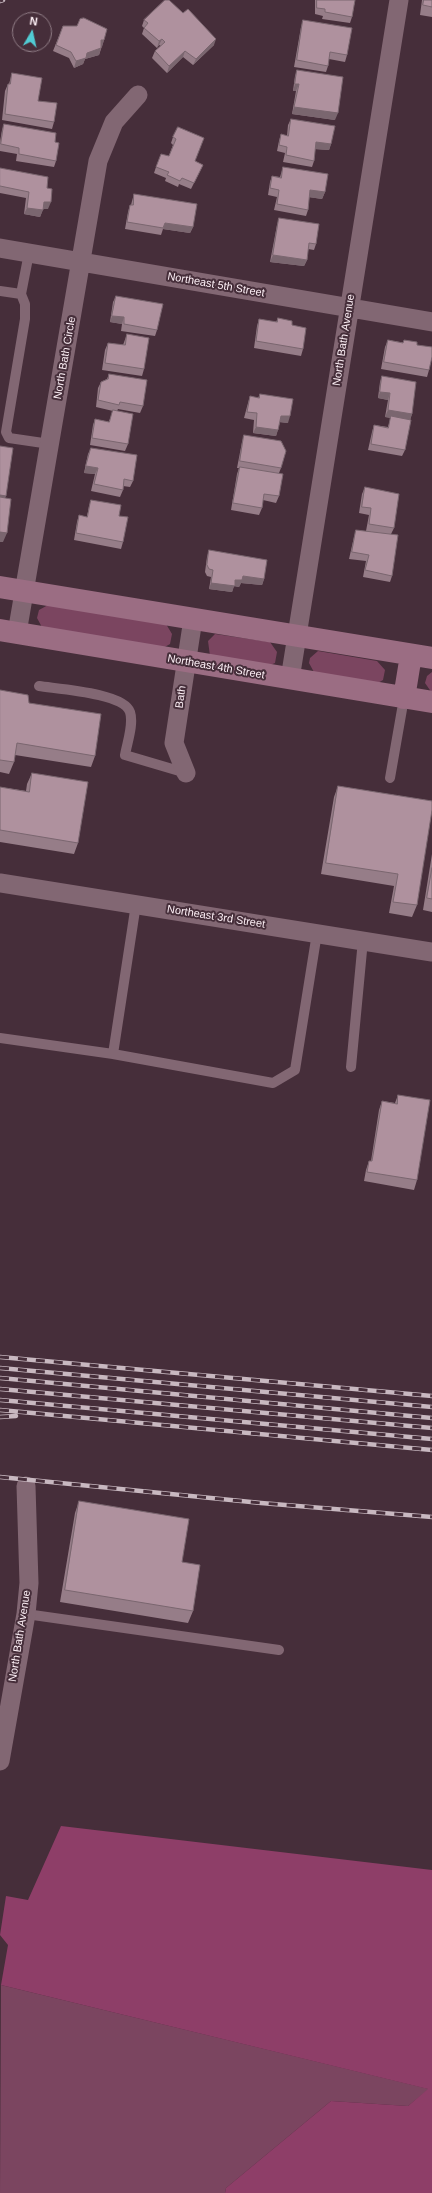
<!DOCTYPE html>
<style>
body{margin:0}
#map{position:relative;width:432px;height:2193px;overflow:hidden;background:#462e3a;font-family:Helvetica,sans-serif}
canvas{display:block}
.north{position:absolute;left:12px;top:12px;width:40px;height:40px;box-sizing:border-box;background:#462e3a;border:1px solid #8f7c85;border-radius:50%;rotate:9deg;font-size:11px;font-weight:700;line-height:16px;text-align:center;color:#fdf0f6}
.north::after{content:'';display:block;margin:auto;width:14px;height:18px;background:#51ccd4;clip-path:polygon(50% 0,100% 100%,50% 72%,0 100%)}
</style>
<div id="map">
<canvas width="432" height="2193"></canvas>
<div class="north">N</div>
</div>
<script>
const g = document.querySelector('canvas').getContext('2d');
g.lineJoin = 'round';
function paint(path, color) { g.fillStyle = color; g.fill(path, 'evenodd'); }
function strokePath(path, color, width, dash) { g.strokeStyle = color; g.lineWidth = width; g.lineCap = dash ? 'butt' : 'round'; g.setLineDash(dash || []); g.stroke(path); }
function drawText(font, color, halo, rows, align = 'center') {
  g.font = font + ' Helvetica,sans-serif'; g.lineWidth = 4; g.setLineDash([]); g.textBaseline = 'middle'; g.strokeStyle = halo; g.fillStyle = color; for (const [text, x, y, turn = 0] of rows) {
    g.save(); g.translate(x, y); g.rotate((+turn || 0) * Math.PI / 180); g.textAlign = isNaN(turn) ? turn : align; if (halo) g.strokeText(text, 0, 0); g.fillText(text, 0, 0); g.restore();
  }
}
const green = new Path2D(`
 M48,605L166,624L172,634L170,644L163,648L43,629L37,618L39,610Z
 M215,634L270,642L277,652L275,663L268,666L210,656L208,641Z
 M318,651L377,661L385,670L383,680L376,684L315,674L309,663L310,658Z
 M432,672V693L425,683L427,676Z
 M1,1985L429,2089L408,2106L331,2101L226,2188L225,2193H0Z`);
const forest = new Path2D(`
 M61,1826L432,1870V2193H225L226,2188L331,2101L408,2106L428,2089L1,1985L8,1945L0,1935L6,1896L28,1900Z`);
const service = new Path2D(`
 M0,291L21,294L29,253
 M21,294L25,304V319L6,432L9,438L50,444
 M39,686C58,689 124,693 130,712C134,724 127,743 125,755L186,773
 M390,778L404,698
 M136,904L113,1054L273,1083L295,1070L317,933
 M0,1038L113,1054
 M351,1067L363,940
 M26,1614L279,1650`);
const minor = new Path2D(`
 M0,248L432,322
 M17,633L98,161L114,122L138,95
 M290,679L399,0
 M186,773L174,743L193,619
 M0,883L432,952
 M0,1761L26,1614L29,1583L26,1486`);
const secondary = new Path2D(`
 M0,587L432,658
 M0,630L432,702
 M404,698L411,655`);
const rail = new Path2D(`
 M0,1L3,0
 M0,1357L432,1396
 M0,1368L432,1407
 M0,1378L432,1418
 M0,1389L432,1428
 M0,1400L432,1439
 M0,1410L432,1450
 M0,1417L16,1416
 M0,1477L261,1503L432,1517`);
const wall = new Path2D(`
 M315,0H355L352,17L350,23L322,19L323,16L315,14Z
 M422,0H432V17L420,15Z
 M144,20L214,45L193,65L183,57L167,73L152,58L155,51L161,46L159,45L157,48L142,34L144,28L142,26Z
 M303,20L347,55L345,62L329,59L328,66L326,72L294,67L301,27Z
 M63,26H77L104,40L99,55L85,59L83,64L74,68L69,58L53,51Z
 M297,70L335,120L292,114L296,91H293L295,76Z
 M12,73L38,101L54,122L52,129L2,120L5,91L8,84H9Z
 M291,119L331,144L329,150L315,149L314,161L312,167L283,162L285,153L277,151L279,141L281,134L287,136L288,125Z
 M4,124L55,142L56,161L54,167L16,161L17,154L0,151V142L2,130Z
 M178,127L195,161L203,165L191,189L179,184L178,187L165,181L166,178L154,173L156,167L169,156L173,145L171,143L173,137Z
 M283,167L325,192L322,199L309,197L308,210L306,216L274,210L277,197L268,195L270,182L272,176L280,177Z
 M0,168L47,188L48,209H43L40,217L24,214L26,198L0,193Z
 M134,194L193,227L190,233L163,229L161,235L125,229L128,212L130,205H131L132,201Z
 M279,218L316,244L314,250L308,249L307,260L304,266L270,262L277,225Z
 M116,296L157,330L155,336L121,331L122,324L110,322L113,302Z
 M278,318L292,325L303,349L301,356L254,348L257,326L259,319L276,322Z
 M127,334L144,369L142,376L102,370L105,350L108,343L123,345Z
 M388,340L417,345L429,370L427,377L381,369L385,347Z
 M109,374L143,406L140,413L118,409L117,411L128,444L125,451L90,445L93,425L95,419L109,422L113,411L96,407L98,388L101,382L107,379Z
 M382,376L412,414L410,420L405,450L402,456L368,450L372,432L374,425L388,427L391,418L385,417L388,400L378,398L380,382Z
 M260,394L288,423L280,422L276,436L253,433L254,420L244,418L248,403L250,396L258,398Z
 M244,435L281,468L279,473V496L276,503L263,500L262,508L259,515L231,510L237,474L239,468H237L242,442Z
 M91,448L133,481L130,487L123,486V490L120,497L91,491L95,474L84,473L88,454Z
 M365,487L394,528L391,534L392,576L390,582L363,577L366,561L349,559L354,537L356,530L377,533L366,531L369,515L359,513L362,494Z
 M91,500L119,516L123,542L121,549L74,540L77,522L79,515L87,517L89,506Z
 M209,550L264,579L262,585L241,583L239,587L234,586L232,592L209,589L211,577L207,576L205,572L207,557Z
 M0,690L29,703L95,756L91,767L15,755L14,762L9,774L0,772Z
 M32,773L78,843L74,854L0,842V787L26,791L27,784Z
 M338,786L432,801L417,905L412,917L389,913L394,886L321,874L334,797Z
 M432,854V912L423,910Z
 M398,1095L417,1180L414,1190L364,1181L366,1170L369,1161H371L379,1110L382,1101L395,1103Z
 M79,1501L182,1562L193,1611L188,1623L60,1602L75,1513Z`);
const shadedWall = new Path2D(`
 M162,39L159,45L157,48L159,41Z
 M216,39L214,45L193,65L196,59Z
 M101,40H104L102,47H98Z
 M101,48L99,55L85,59L83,64L74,68L76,61L87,53Z
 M185,51L183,57L167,73L169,66Z
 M295,84H299L296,91H293Z
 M294,107L338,113L335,120L292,114Z
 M316,142L331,144L329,150L314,149Z
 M310,190L325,192L322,199L308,197Z
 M44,202H51L48,209H42Z
 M27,208L43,210L40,217L24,214Z
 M165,223L193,227L190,233L163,229Z
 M273,255L307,260L304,266L270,262Z
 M112,316L124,317L122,324L110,322Z
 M380,392L390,393L388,400L378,398Z
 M388,410L412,414L410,420L385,417Z
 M281,416H290L288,423L278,422Z
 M256,427L278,430L276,436L253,433Z
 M86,466L98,468L95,474L84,473Z
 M0,495L6,496L2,505H0Z
 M0,532L7,533L3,542H0Z
 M243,576L264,579L262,585L241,583L239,587L234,586L232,592L209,589L211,583L235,580Z`);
const building = new Path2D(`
 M165,0H169L183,13L188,9L216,39L196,59L185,51L169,66L155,51L165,42L162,39L159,41L144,28L148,23L144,20Z
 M317,0H355L352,17L325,12V9L317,8Z
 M424,0H432V7L423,5Z
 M84,18L107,29L104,40H101V48L87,53L86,58L76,61L71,52L56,45L63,26H77L80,19Z
 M303,20L352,28L347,55L330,52L328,66L297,60Z
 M297,70L343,77L338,113L294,107L299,84H295Z
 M12,73L42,78L38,101L57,103L54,122L5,114L8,84H10Z
 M291,119L335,126L331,144L316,142L314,161L286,155L287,147L279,145L281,134L288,136Z
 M4,124L56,133L55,142L59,143L56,161L19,154V148L1,144Z
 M178,127L204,138L195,161L203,165L194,183L182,178L180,181L167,175L169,172L156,167L161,154L169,156L176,139L173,137Z
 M283,167L328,174L325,192L310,190L308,210L277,204L279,190L270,188L272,176L281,178Z
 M0,168L48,177L47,188L52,189L51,202H44L43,210L27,208L29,192L0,186Z
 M134,194L197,204L193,227L165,223L163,228L127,222L130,205H133Z
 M279,218L319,224L316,244L309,243L307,260L273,255Z
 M116,296L163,304L157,330L124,324V317L112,316Z
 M278,318L292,321V325L306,328L303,349L256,341L259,319L277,322Z
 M127,334L149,338L144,369L105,363L108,343L125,345Z
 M388,340L403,343L404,340L417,342V345L432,347V357L429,370L384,362Z
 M109,374L147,380L143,406L120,402L119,405L98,400L101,382L108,379Z
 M382,376L416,382L412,414L388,410L390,393L380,392Z
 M260,394L293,399L290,416H281L278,430L256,427L257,413L247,412L250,396L259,398Z
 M113,410L133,414L128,444L92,438L95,419L109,422Z
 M391,416L411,420L405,450L371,444L374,425L388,428Z
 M244,435L281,441L286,451L281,468L240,461Z
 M0,446L13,448L6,496L0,495Z
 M91,448L137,455L133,481L124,479L123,490L94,484L98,468L86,466Z
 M240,467L283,474L279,496L264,494L262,508L233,503Z
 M365,487L399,494L394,528L369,524L371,508L362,507Z
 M0,497L11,499L7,533L0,532Z
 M91,500L121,505L119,516L128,517L123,542L76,533L79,515L87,517Z
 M356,530L398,535L392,576L365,570L369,555L352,552Z
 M209,550L267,560L264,579L243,576L242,580H235V586L211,583L213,570L209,569L207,565Z
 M0,690L28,695L29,703L101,714L95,756L17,743L14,762L0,760Z
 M32,773L88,782L78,843L0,830V787L29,792Z
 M338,786L432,801V810L417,905L393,902L398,874L326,863Z
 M432,868V899L427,898Z
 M398,1095L430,1100L417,1180L367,1172L369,1161H372L382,1101L397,1104Z
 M79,1501L189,1519L182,1562L200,1565L193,1611L65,1590Z`);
const streetNames = [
 ["Northeast 5th Street",216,285,10],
 ["North Bath Avenue",344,340,-81],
 ["North Bath Circle",65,358,-80],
 ["Northeast 4th Street",216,667,10],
 ["Bath",181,697,-82],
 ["Northeast 3rd Street",216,917,9],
 ["North Bath Avenue",20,1636,-81]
];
paint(green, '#7b4560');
paint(forest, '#8e3e68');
strokePath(service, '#826773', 10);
strokePath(minor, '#826773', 19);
strokePath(secondary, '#9b6d83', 22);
strokePath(rail, '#c8b8c0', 4.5);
strokePath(rail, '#462e3a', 3, [9]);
paint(wall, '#967d88');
paint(shadedWall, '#7a666f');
paint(building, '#af919e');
strokePath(building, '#7a666f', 1);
drawText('11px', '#fdf0f6', '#462e3a', streetNames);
</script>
